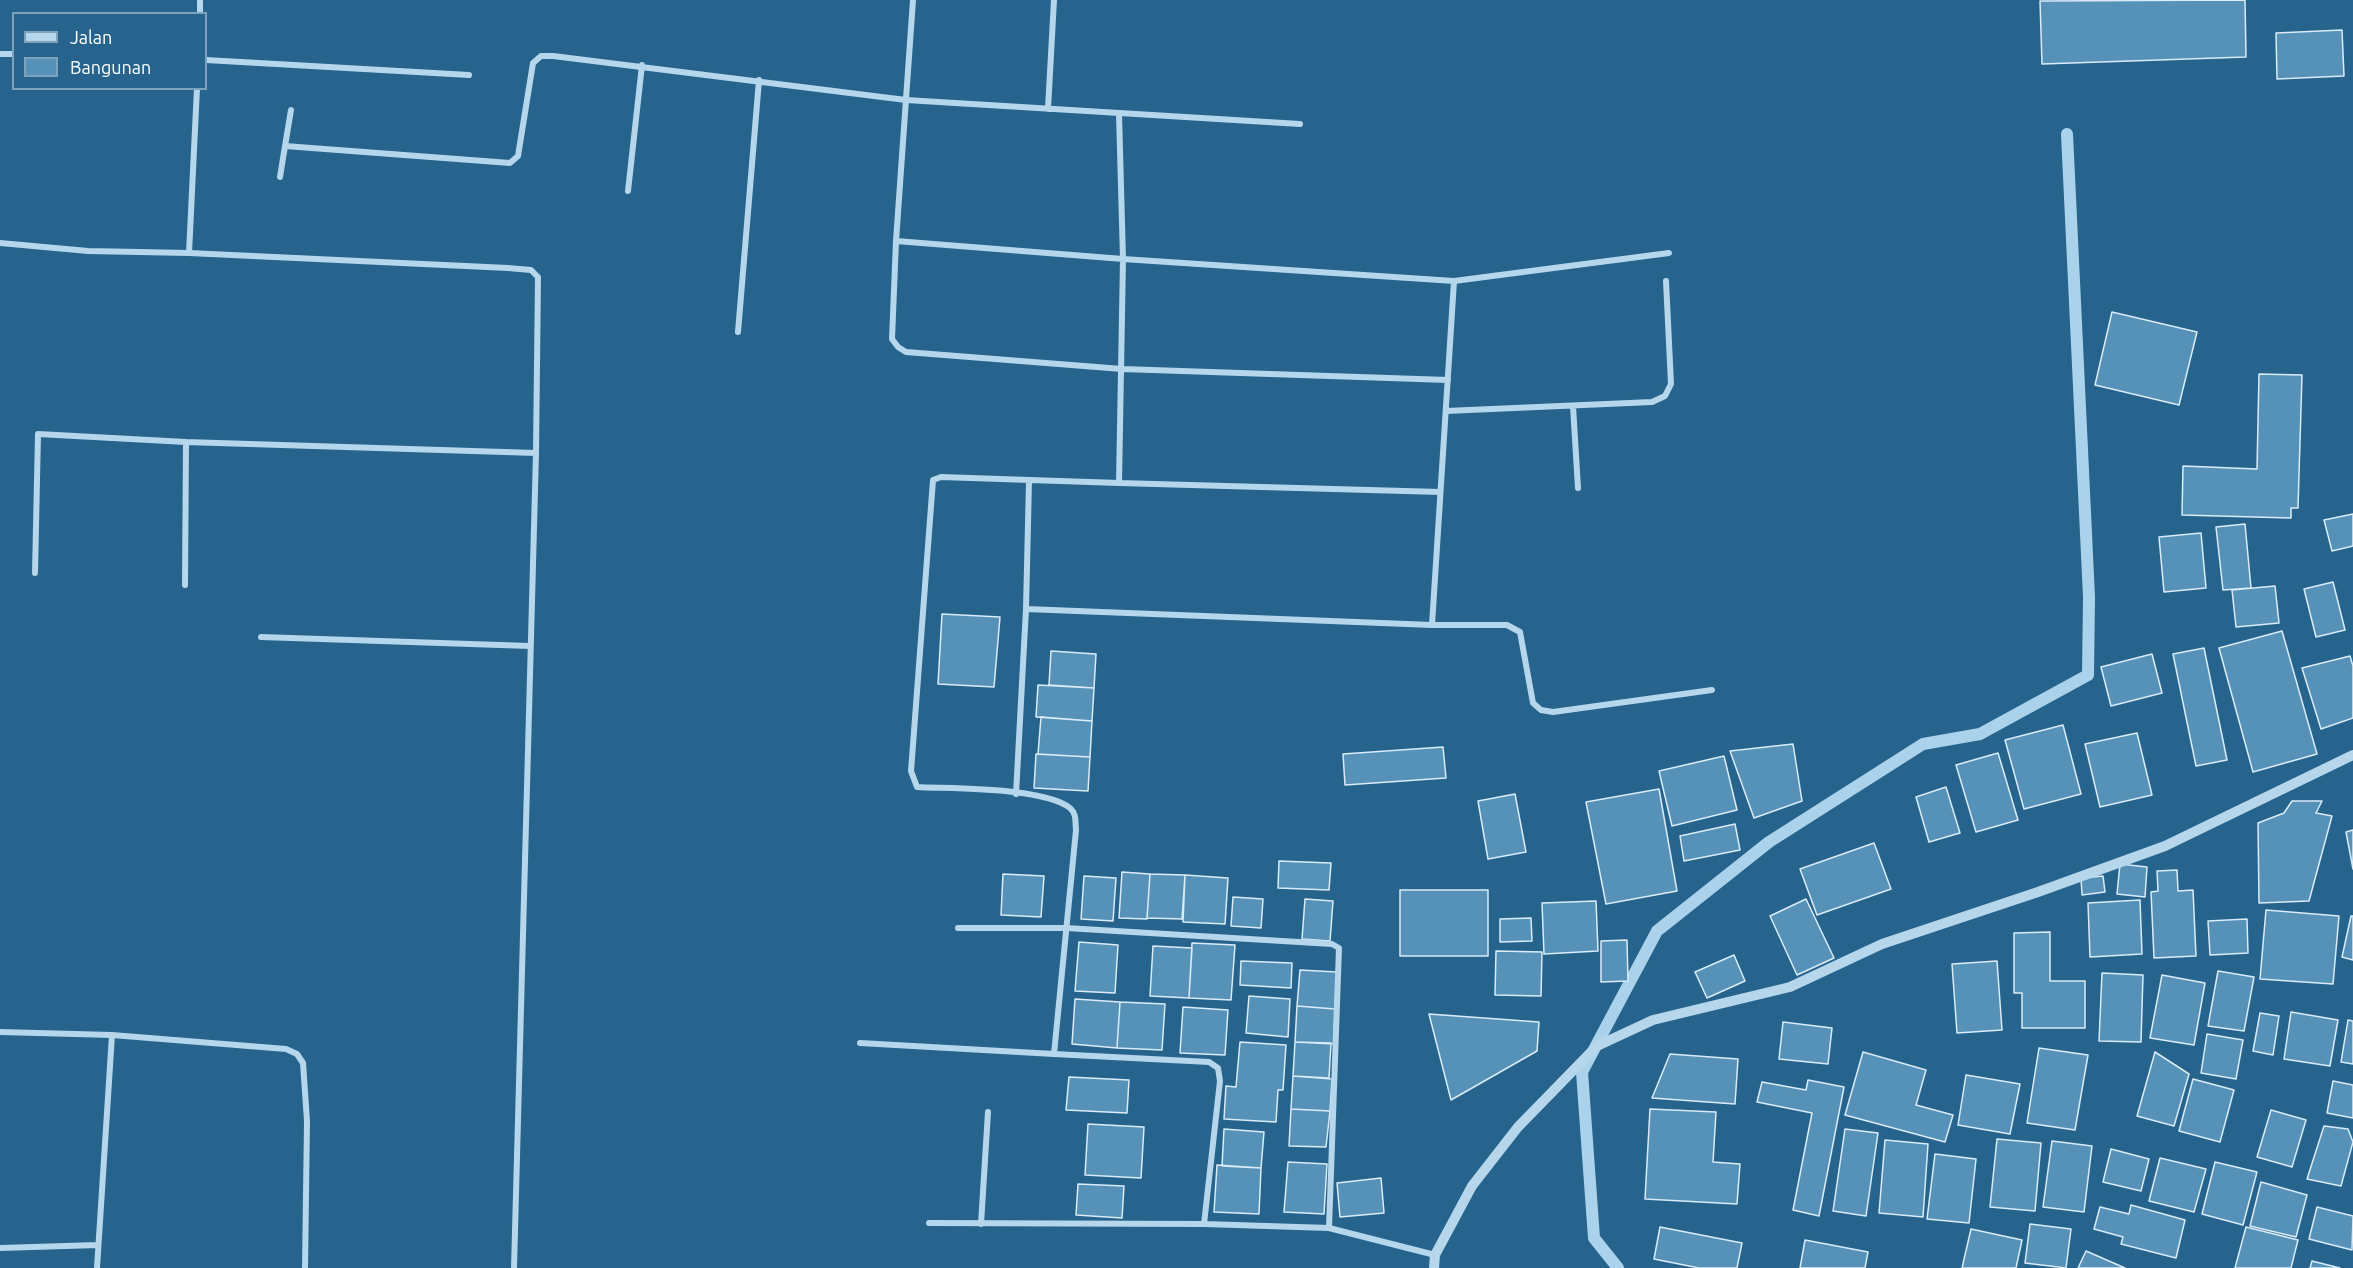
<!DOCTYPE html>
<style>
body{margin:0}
#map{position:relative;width:2353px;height:1268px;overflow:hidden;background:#26648d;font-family:Ubuntu,sans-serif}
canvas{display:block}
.legend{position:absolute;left:12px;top:12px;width:195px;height:78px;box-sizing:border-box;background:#26648d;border:2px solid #7da2bb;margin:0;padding:8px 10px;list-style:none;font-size:18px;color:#fff}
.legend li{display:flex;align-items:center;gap:12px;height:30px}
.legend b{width:30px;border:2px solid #7da2bb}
</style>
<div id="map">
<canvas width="2353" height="1268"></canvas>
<ul class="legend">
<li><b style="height:8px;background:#b5d6eb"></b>Jalan</li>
<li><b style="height:16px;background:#5691b8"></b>Bangunan</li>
</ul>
</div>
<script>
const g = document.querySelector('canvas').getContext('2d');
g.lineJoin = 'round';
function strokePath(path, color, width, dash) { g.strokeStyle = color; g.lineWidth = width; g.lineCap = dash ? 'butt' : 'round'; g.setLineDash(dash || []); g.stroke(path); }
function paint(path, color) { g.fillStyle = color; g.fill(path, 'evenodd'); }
const stream = new Path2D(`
 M1618,1268L1594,1238L1582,1072L1657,931L1769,842L1923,744L1980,734L2088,675L2089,597L2067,134`);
const building = new Path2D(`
 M2245,0L2246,57L2042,64L2040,1Z
 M2342,30L2344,76L2277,79L2276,33Z
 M2112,312L2197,332L2179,405L2095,385Z
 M2259,374L2302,375L2298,508H2291V518L2182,515L2183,466L2257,469Z
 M2353,514V546L2332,551L2324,520Z
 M2245,524L2251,588L2223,590L2216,527Z
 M2201,533L2206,588L2164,592L2159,537Z
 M2333,582L2345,630L2316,637L2304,589Z
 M2275,586L2279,623L2236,627L2232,590Z
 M942,614L1000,617L994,687L938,684Z
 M2282,631L2317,754L2253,772L2219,648Z
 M2204,648L2227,760L2196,766L2173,654Z
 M1051,651L1096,654L1094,688L1049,685Z
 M2152,654L2162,693L2111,706L2101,667Z
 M2350,656L2353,666V718L2321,729L2302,668Z
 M1038,685L1094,688L1092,721L1036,717Z
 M1041,717L1092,721L1090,757L1038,754Z
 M2063,725L2081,794L2024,809L2005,740Z
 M2137,733L2152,795L2100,807L2085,744Z
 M1793,744L1802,801L1754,818L1730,751Z
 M1443,747L1446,778L1345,785L1343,754Z
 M1998,753L2018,820L1976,832L1956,765Z
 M1036,754L1090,757L1088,791L1034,788Z
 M1724,756L1737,810L1672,826L1659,771Z
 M1946,787L1960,833L1929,842L1916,797Z
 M1659,789L1677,891L1606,904L1586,802Z
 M1515,794L1526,852L1488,859L1478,801Z
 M2292,801H2322L2316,813L2332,816L2309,901L2259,903L2258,823L2284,813Z
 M1735,824L1740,850L1684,861L1680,836Z
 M2353,830V869L2346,832Z
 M1874,843L1891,889L1817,915L1800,869Z
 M1279,861L1331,863L1329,890L1278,888Z
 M2120,864L2147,867L2145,897L2117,894Z
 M2177,870L2178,891L2193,890L2196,956L2154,958L2151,892L2158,891L2157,871Z
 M1122,872L1150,874L1147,919L1119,918Z
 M1003,874L1044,876L1041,917L1001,915Z
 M1150,874L1185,875L1182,919L1147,918Z
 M1185,875L1228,878L1225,924L1183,922Z
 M1084,876L1116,878L1113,921L1081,919Z
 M2103,876L2105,892L2082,895L2081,878Z
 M1400,890H1488V956H1400Z
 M1233,897L1263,899L1261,928L1231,926Z
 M1305,899L1333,901L1330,941L1302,939Z
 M1806,899L1834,958L1797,975L1770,916Z
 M2140,900L2142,954L2090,957L2088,903Z
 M1596,901L1598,951L1544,954L1542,903Z
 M2266,910L2339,916L2333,984L2260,979Z
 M2351,916H2353V960L2342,957Z
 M1531,918L1532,941L1500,942V919Z
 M2247,919L2248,953L2210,955L2208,921Z
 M2050,932V981H2085V1028H2022V993H2014V933Z
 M1627,940L1628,981L1601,982V941Z
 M1079,942L1118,945L1115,993L1075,991Z
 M1192,943L1235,945L1231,1000L1189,998Z
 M1153,946L1192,948L1189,998L1150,996Z
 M1496,951L1542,952L1541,996L1495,995Z
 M1734,955L1745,981L1707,998L1695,972Z
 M1241,961L1292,963L1291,988L1240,985Z
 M1997,961L2002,1030L1957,1033L1952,964Z
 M1300,970L1337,972L1335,1009L1297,1006Z
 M2218,971L2254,977L2244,1031L2208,1026Z
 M2102,973L2143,975L2141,1042L2099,1041Z
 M2162,975L2205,983L2194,1045L2150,1038Z
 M1249,996L1290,999L1288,1037L1246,1033Z
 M1075,999L1120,1002L1117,1048L1072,1044Z
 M1120,1002L1165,1004L1162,1050L1117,1048Z
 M1297,1006L1335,1009L1334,1044L1295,1042Z
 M1183,1007L1228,1010L1225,1055L1180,1053Z
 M2291,1012L2338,1020L2330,1066L2284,1059Z
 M2260,1013L2279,1016L2273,1055L2253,1051Z
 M1429,1014L1539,1022L1537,1051L1451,1100Z
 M2348,1020L2353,1021V1064L2341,1062Z
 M1783,1022L1832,1028L1828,1064L1779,1059Z
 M2207,1034L2243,1040L2236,1079L2201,1073Z
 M1240,1042L1286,1045L1283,1090H1278L1276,1122L1224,1119L1226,1086L1236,1087Z
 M1295,1042L1331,1043L1329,1078L1293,1076Z
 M2039,1048L2088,1055L2075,1130L2027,1123Z
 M1863,1052L1926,1070L1916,1105L1953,1115L1945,1142L1845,1115Z
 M2155,1052L2189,1074L2174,1126L2137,1116Z
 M1670,1054L1738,1059L1735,1104L1652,1098Z
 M1966,1075L2020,1084L2010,1134L1958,1125Z
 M1293,1076L1332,1079L1330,1111L1291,1109Z
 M1069,1077L1129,1080L1127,1113L1066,1110Z
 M2193,1079L2234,1090L2220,1142L2179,1131Z
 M1808,1080L1844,1087L1819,1216L1793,1210L1812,1113L1757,1102L1762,1082L1806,1090Z
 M2333,1081L2353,1085V1118L2327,1113Z
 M1291,1109L1330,1111L1326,1147L1289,1146Z
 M1650,1109L1716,1112L1713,1162L1740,1164L1737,1204L1645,1199Z
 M2271,1110L2306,1120L2292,1167L2257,1157Z
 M1088,1124L1144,1127L1141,1178L1085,1175Z
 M2324,1126L2348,1129L2353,1142L2341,1186L2307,1179Z
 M1224,1129L1264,1132L1261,1168L1222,1166Z
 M1845,1129L1878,1133L1866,1216L1833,1211Z
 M1997,1139L2041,1143L2035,1211L1990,1207Z
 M1885,1140L1928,1144L1923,1217L1879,1213Z
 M2052,1141L2092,1146L2084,1212L2043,1207Z
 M2111,1149L2149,1159L2141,1191L2103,1182Z
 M1935,1154L1976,1159L1969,1223L1927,1219Z
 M2160,1158L2206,1169L2194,1212L2149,1201Z
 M1288,1162L1327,1164L1324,1214L1284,1212Z
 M2215,1162L2257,1172L2243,1225L2202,1214Z
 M1217,1165L1261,1168L1259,1214L1214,1212Z
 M1381,1178L1384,1213L1340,1217L1337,1183Z
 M2261,1182L2307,1195L2296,1237L2250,1226Z
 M1078,1184L1124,1186L1122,1218L1076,1215Z
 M2131,1205L2185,1220L2176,1258L2121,1244L2123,1237L2094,1229L2100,1207L2129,1214Z
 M2317,1207L2353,1216L2352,1250L2309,1239Z
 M2030,1224L2071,1229L2066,1268L2025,1263Z
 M1660,1227L1742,1243L1737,1268H1699L1654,1259Z
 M2246,1227L2298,1240L2291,1268H2235Z
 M1971,1229L2022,1240L2016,1268H1962Z
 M1805,1240L1868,1252L1865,1268H1800Z
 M2086,1251L2125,1268H2078Z
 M2312,1261L2340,1268H2310Z`);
const minor = new Path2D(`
 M913,0L896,241L892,339L898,347L906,352L1122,369L1448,380
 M200,14V0
 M0,54H14
 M206,60L469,75
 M1048,109L1054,0
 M1119,114L1123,259L1119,483L941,477L933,480L911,771L917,787C952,789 1044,787 1070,808C1077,814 1075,822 1076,830L1054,1054L1209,1062L1218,1068L1220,1081L1204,1224L1329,1228L1435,1255
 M285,146L291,110
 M280,177L285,146L510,163L518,156L533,63L541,56H553L906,100L1300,124
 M628,191L642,65
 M896,241L1123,259L1454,281
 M0,243L88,251L189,253L508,268L531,270L538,277L536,453L514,1268
 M189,253L197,88
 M738,332L759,80
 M1573,406L1578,488
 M1446,411L1652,402L1665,396L1671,384L1666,281
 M1119,483L1440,492
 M35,573L38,434L186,442L536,453
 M185,585L186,442
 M1026,609L1029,481
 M1432,625L1454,281L1669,253
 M261,637L530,646
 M1016,794L1026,609L1432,625H1507L1520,632L1533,703L1541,710L1553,712L1712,690
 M958,928H1066L1332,944L1339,948L1329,1228
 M0,1032L112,1035L286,1049L297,1054L303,1063L307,1121L305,1268
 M860,1043L1054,1054
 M929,1223L1204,1224
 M981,1224L988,1112
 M0,1248L98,1245
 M97,1268L112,1035`);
const tertiary = new Path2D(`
 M1434,1268L1435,1255L1472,1186L1518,1127L1597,1046L1653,1020L1790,987L1882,944L2038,892L2165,846L2353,755`);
strokePath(stream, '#aad3eb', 12);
paint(building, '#5691b8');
strokePath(building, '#daecf8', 1.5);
strokePath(minor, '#b5d6eb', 6);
strokePath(tertiary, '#b5d6eb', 10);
</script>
